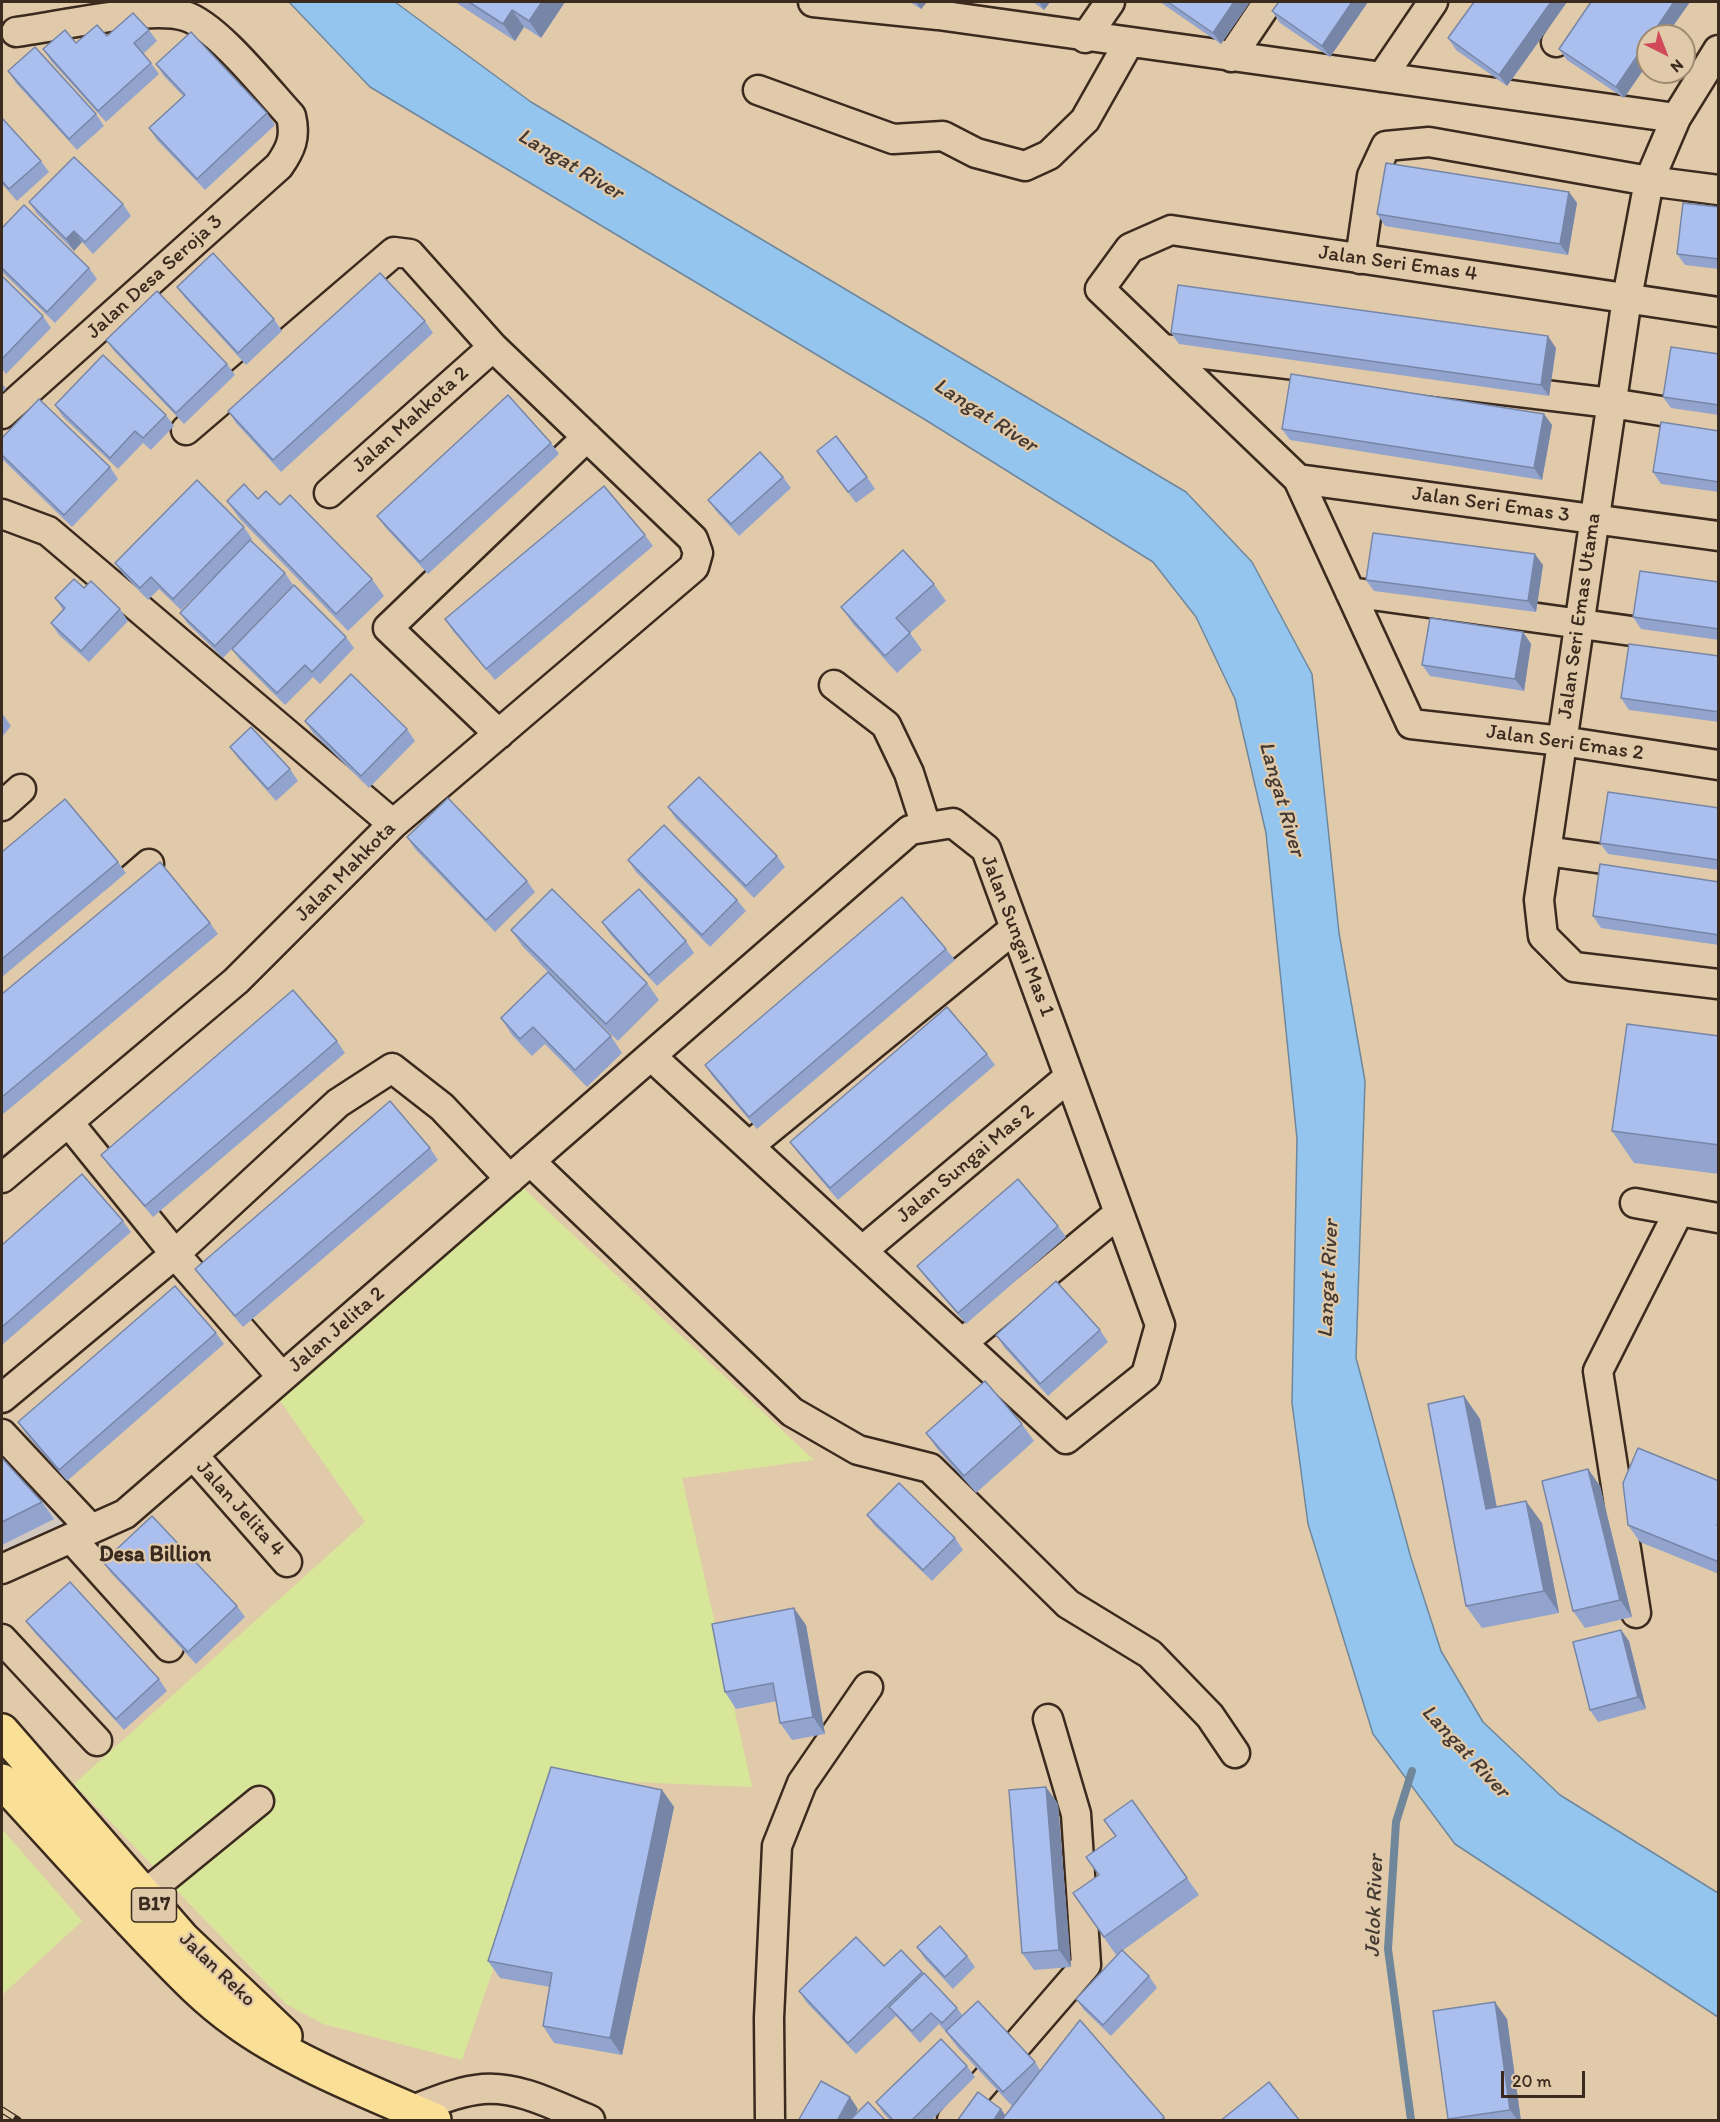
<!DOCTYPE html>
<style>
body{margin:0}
#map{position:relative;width:1720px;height:2122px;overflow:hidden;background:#e1caaa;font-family:Itim,sans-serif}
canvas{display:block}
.frame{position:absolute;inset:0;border:3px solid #3b2a1e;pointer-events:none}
.north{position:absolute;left:1636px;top:24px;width:60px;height:60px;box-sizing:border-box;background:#e1caaa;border:2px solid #9f8a72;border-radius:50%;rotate:138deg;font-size:16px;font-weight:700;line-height:24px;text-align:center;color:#3b2a1e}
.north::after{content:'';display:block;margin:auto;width:21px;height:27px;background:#d1495b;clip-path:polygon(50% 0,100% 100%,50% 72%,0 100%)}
.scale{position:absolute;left:1501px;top:2071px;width:84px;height:27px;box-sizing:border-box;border:3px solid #3b2a1e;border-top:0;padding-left:8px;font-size:18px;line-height:21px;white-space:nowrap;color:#3b2a1e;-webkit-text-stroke:4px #e1caaa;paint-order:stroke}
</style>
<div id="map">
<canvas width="1720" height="2122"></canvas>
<div class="frame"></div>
<div class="north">N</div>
<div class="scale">20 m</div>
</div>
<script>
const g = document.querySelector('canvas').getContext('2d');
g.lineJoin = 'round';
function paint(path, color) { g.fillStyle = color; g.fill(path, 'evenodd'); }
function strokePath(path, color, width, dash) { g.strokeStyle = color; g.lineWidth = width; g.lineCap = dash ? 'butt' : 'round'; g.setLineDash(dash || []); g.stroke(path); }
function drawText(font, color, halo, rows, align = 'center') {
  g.font = font + ' Itim,sans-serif'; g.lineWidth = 4.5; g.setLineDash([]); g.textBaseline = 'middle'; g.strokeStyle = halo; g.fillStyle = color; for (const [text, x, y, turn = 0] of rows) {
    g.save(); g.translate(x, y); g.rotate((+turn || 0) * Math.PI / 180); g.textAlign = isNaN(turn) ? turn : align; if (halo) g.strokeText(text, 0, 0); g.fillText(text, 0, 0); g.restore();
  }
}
const built = new Path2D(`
 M2,1448L72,1523L2,1557Z`);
const green = new Path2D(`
 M521,1186L814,1460L682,1478L752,1787L559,1779L462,2060L323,2024L286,2004L74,1784L365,1522L278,1398Z
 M2,1829L82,1921L2,1995Z`);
const water = new Path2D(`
 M289,2H395L531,102L1186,492L1252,562L1312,674L1339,933L1365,1081L1356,1358L1411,1558L1441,1651L1483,1722L1560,1795L1718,1893V2017L1455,1844L1373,1734L1308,1524L1292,1403L1297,1139L1266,833L1235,699L1196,617L1153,562L924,419L370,87Z`);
const stream = new Path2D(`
 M1411,2120L1388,1949L1396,1822L1412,1771`);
const minor = new Path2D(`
 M813,2L938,15L1676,118
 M1085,38L1110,2
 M1556,42L1583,2
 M1718,50L1676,118L1649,181L1627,298L1539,900L1543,936L1574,967L1718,984
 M1231,57L1268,2
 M1382,77L1433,2
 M758,90L893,139L943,136L976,153L1025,166L1049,155L1085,120L1128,44
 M1360,259L1372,176L1386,146L1429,142L1649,181L1718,190
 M1718,312L1171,230L1130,248L1100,289L1298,479L1411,724L1562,741L1718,765
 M1163,349L1611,403L1718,420
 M2,414L279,166C291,149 296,137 291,116C267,90 216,25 185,16C149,5 56,27 16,32
 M1298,479L1718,536
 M329,493L493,347
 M2,514L48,531L393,824
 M1350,592L1718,643
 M834,685L886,725L909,773L926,826
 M499,734L388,628L587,437
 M2,806L21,789
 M1546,851L1718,875
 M2,991L149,864
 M69,1123L175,1254L282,1377
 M749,1146L1014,929
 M530,1161L792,1412L858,1450L930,1468L1068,1604L1150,1654L1210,1716L1235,1753
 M2,1178L236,981L393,824L694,567L698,553L693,539L493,347L410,254L394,252L186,430
 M1635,1203L1718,1218
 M862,1251L1069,1077
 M962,1343L1119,1213
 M2,1398L175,1254L338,1103L392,1068L442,1107L510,1179
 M2,1434L91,1529
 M193,1455L287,1562
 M71,1538L169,1647
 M2,1569L125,1514L193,1455L910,830L953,823L986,849L1160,1325L1146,1375L1066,1439L651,1056
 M1636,1613L1598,1371L1679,1211
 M2,1639L97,1741
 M145,1894L259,1801
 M412,2110C434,2102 459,2091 483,2089C520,2086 557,2107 590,2120
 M770,2120L769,2018L777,1846L802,1783L868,1687
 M952,2120L1086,1965L1076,1814L1048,1719`);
const major = new Path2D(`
 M2,1731L183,1939L285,2036
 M2,1781C50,1833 97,1886 146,1937C175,1967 202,1997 236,2021C290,2061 372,2093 434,2120`);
const rail = new Path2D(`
 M2,2110L18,2120`);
const wall = new Path2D(`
 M455,2H565L541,38L524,27L515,41Z
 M910,2H927L921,9Z
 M1033,2H1050L1044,10Z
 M1160,2H1250L1221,44Z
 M1279,2H1368L1330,57L1280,23L1272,11Z
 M1474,2H1567L1507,86L1456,50L1448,38Z
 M1591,2H1690L1666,36H1648V63L1624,98L1567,60L1559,49Z
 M149,30L157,41L143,54L151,63L159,74L106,122L51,61L43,49L76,43L107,36Z
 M156,64L267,113L275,125L205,190L157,140L149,128L183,96L164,76Z
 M8,71L96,114L104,126L77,150L16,83Z
 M2,118L41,161L49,172L17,201L2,184Z
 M1569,192L1577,203L1568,255L1385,226L1377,214Z
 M29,202L123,204L131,216L93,254L82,242L74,251L37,214Z
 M1719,207V269L1685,265L1677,254Z
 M2,228L89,268L97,279L55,323L2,272Z
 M2,276L43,316L51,328L6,374L2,369Z
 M177,287L274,319L282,331L246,365L185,298Z
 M425,321L433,333L281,472L236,423L228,411Z
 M1171,333L1556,348L1549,396L1179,344Z
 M106,340L227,364L235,375L184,424L114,351Z
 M1719,354V415L1671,408L1663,397Z
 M2,383L6,389L2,393Z
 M55,405L166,415L174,426L151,450L143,443L118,469L63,417Z
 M1544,414L1552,425L1542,480L1290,440L1282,429Z
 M1719,431V492L1661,484L1653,472Z
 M2,438L110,467L118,479L72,527L2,459Z
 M551,443L559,454L428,574L385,527L377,516Z
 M817,451L867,477L875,489L856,503Z
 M783,477L791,488L739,536L716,511L708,500Z
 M258,499L280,505L372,579L384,596L348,631L239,518L227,501Z
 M244,527L252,539L250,541L285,573L293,585L223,658L188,624L180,613L208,583L181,610L159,589L148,600L123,574L115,563Z
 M645,535L653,546L495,680L453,631L445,619Z
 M1543,565L1536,612L1374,591L1366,580Z
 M1719,582V640L1641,629L1633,617Z
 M934,584L946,601L910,633L922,650L897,673L853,624L841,607Z
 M55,598L120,609L128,621L89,662L59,635L51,623L63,610Z
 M1523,632L1531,644L1524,691L1430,676L1422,665Z
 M346,637L354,648L320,684L313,677L285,705L240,660L232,649Z
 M1719,656V722L1629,710L1621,698Z
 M2,713L11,726L2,737Z
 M305,721L407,729L415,741L369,788L313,733Z
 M230,747L290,769L298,781L276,801L238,758Z
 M668,807L777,856L785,867L754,898L676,819Z
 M1719,808V870L1608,854L1600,843Z
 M407,837L527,881L535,892L495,932L415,849Z
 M2,852L118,862L126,873L2,977Z
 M628,860L737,900L746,911L710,947L636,872Z
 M1719,882V945L1601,928L1593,916Z
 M602,922L686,941L694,953L657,986L610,934Z
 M210,923L218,934L2,1115V994Z
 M511,930L647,983L659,1000L618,1041L554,978L611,1036L622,1053L587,1087L545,1044L532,1056L512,1035L501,1018L548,972L523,947Z
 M946,949L955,960L757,1129L713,1077L705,1065Z
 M1719,1036V1174L1634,1163L1612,1131Z
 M337,1041L345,1053L153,1217L109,1166L101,1155Z
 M987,1054L995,1065L838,1200L798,1153L790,1142Z
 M430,1148L438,1160L243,1327L203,1280L195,1269Z
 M123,1221L131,1232L2,1345V1245Z
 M1058,1226L1066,1237L966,1324L926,1278L917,1266Z
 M1100,1330L1108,1342L1048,1396L1004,1347L996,1335Z
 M216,1333L224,1344L67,1481L26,1434L18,1422Z
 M1464,1396L1480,1419L1497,1507L1542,1523L1559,1613L1482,1628L1466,1606Z
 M1022,1424L1034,1441L976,1493L938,1450L926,1433Z
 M2,1458L42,1502L54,1519L2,1545Z
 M1588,1469L1600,1486L1632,1617L1585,1628L1573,1611Z
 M1719,1481V1574L1640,1542L1628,1525Z
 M867,1515L955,1538L963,1550L932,1581L875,1526Z
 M103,1562L237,1606L245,1617L196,1664L111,1573Z
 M26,1621L159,1679L167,1691L124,1730L34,1632Z
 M806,1625L825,1734L792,1740L780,1723L777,1701L736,1709L725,1692Z
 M1621,1630L1629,1641L1646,1709L1598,1722L1590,1710Z
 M1046,1787L1058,1804L1071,1967L1034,1970L1022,1953Z
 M662,1790L674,1807L622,2055L554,2043L543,2026L550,1987L500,1978L488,1961Z
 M1132,1800L1199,1895L1122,1951L1149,1976L1157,1988L1111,2036L1084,2010L1076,1999L1121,1951L1116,1955L1073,1893L1099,1875L1115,1836L1104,1820Z
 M917,1947L967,1956L975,1967L953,1989L925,1959Z
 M901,1950L957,2008L963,2016L1035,2062L1040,2070L1164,2117L1167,2121H957L1001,2109L1005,2115L1012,2106L958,2048L946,2032L939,2024L920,2043L896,2016L856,2054L807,2003L799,1991L884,1966Z
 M1507,2019L1521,2121H1449L1448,2119Z
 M967,2066L975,2077L931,2121H891L884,2114L876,2102Z`);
const shadedWall = new Path2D(`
 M542,2H565L541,38L529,21Z
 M916,2H927L921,9Z
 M1039,2H1050L1044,10Z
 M1234,2H1250L1221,44L1213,33Z
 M1352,2H1368L1330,57L1322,46Z
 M1551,2H1567L1507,86L1499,75Z
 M1674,2H1690L1666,36H1651Z
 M512,10L524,27L515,41L503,24Z
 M1648,40V63L1624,98L1616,87Z
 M1569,192L1577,203L1568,255L1560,244Z
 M74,231L82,242L74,251L66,239Z
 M1548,336L1556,348L1549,396L1541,385Z
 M1544,414L1552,425L1542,480L1534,468Z
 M1535,554L1543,565L1536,612L1528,601Z
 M1523,632L1531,644L1524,691L1515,679Z
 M1464,1396L1480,1419L1501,1531L1486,1509Z
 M1588,1469L1600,1486L1632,1617L1620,1600Z
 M1526,1501L1542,1523L1559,1613L1544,1591Z
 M794,1608L806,1625L825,1734L813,1717Z
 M1621,1630L1629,1641L1646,1709L1638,1697Z
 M1046,1787L1058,1804L1071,1967L1059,1950Z
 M662,1790L674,1807L622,2055L610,2038Z
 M1495,2002L1507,2019L1521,2121H1518L1510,2110Z
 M850,2097L858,2109L852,2121H837Z
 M1001,2109L1009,2121H993Z`);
const building = new Path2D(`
 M469,2H542L529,21L512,10L503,24Z
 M1168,2H1234L1213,33Z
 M1279,2H1352L1322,46L1272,11Z
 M1474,2H1551L1499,75L1448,38Z
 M1591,2H1674L1651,36H1648V40L1616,87L1559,49Z
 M133,13L149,30L134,43L151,63L98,111L43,49L65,30L76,43L97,25L107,36Z
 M191,32L267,113L197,179L149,128L185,95L156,64Z
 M35,47L96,114L69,139L8,71Z
 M2,118L41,161L9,189L2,181Z
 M74,157L123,204L85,242L74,231L66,239L29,202Z
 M1386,163L1569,192L1560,244L1377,214Z
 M1683,203L1719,207V259L1677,254Z
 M24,205L89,268L47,312L2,268V228Z
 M213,253L274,319L238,353L177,287Z
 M380,273L425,321L273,460L228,411Z
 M2,276L43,316L2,359Z
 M1178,285L1548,336L1541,385L1171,333Z
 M157,291L227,364L176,413L106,340Z
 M1671,347L1719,354V405L1663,397Z
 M103,355L166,415L143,438L135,431L110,458L55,405Z
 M1291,374L1544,414L1534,468L1282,429Z
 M508,395L551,443L420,562L377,516Z
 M39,399L110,467L64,515L2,455V438Z
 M1661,422L1719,431V482L1653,472Z
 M836,436L867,477L848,492L817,451Z
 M760,452L783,477L731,524L708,500Z
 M197,480L244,527L173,599L151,577L140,588L115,563Z
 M244,484L258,499L266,491L280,505L290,495L372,579L336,614L227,501Z
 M604,486L645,535L486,669L445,619Z
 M1373,533L1535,554L1528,601L1366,580Z
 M250,540L285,573L215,646L180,613Z
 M903,550L934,584L896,618L910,633L885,656L841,607Z
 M1640,571L1719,582V629L1633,617Z
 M74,579L84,588L91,581L120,609L81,651L51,623L65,608L55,598Z
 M294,585L346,637L312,672L305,665L277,693L232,649Z
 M1430,618L1523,632L1515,679L1422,665Z
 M1629,644L1719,656V712L1621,698Z
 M351,674L407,729L361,776L305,721Z
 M251,727L290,769L268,789L230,747Z
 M699,777L777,856L746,886L668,807Z
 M1608,792L1719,808V860L1600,843Z
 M448,798L527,881L486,920L407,837Z
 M65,799L118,862L2,959V852Z
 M664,825L737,900L702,935L628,860Z
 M160,862L210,923L2,1097V994Z
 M1600,864L1719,882V935L1593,916Z
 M552,889L647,983L606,1024L511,930Z
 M639,889L686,941L649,975L602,922Z
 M902,897L946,949L749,1117L705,1065Z
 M548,972L611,1036L575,1070L533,1027L520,1039L501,1018Z
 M293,990L337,1041L145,1206L101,1155Z
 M947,1007L987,1054L830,1188L790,1142Z
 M1627,1024L1719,1036V1145L1612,1131Z
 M390,1101L430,1148L235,1316L195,1269Z
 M82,1174L123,1221L2,1327V1245Z
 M1018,1179L1058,1226L958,1313L917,1266Z
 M1056,1281L1100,1330L1040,1384L996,1335Z
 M175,1286L216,1333L59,1470L18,1422Z
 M985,1381L1022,1424L964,1476L926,1433Z
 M1464,1396L1486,1509L1526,1501L1544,1591L1466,1606L1428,1404Z
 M1638,1448L1719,1481V1521L1717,1525H1719V1562L1628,1525L1623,1483Z
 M2,1458L42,1502L2,1522Z
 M1588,1469L1620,1600L1573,1611L1542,1481Z
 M899,1483L955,1538L923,1570L867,1515Z
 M152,1516L237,1606L188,1652L103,1562Z
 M70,1582L159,1679L116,1719L26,1621Z
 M794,1608L813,1717L780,1723L773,1683L725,1692L712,1624Z
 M1621,1630L1638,1697L1590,1710L1573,1642Z
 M551,1767L662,1790L610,2038L543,2026L552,1973L488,1961Z
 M1046,1787L1059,1950L1022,1953L1009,1790Z
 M1132,1800L1187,1878L1104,1937L1073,1893L1099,1875L1086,1857L1116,1836L1104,1820Z
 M940,1926L967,1956L945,1977L917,1947Z
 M856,1937L884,1966L901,1950L922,1972L848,2043L799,1991Z
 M1122,1950L1149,1976L1103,2025L1076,1999Z
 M924,1973L957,2008L942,2023L931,2013L912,2031L889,2007Z
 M978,2001L1035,2062L1003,2092L946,2031Z
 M1495,2002L1510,2110L1448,2119L1433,2011Z
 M1080,2020L1164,2117L1161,2121H1001Z
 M941,2039L967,2066L911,2121H894L876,2102Z
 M821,2081L850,2097L837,2121H798Z
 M1269,2082L1300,2121H1220Z
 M978,2092L1001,2109L993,2121H957Z
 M868,2102L886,2121H849Z`);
const shields = [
 [154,1905,45]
];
const shieldNames = [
 ["B17",154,1905]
];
const streetNames = [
 ["Jalan Seri Emas 4",1398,264,8],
 ["Jalan Desa Seroja 3",155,277,-42],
 ["Jalan Mahkota 2",411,420,-42],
 ["Jalan Seri Emas 3",1491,505,8],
 ["Jalan Seri Emas Utama",1580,616,-82],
 ["Jalan Seri Emas 2",1565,743,8],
 ["Jalan Mahkota",346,872,-45],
 ["Jalan Sungai Mas 1",1017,936,69],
 ["Jalan Sungai Mas 2",966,1164,-40],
 ["Jalan Jelita 2",337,1330,-41],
 ["Jalan Jelita 4",240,1509,48],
 ["Jalan Reko",217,1970,44]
];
const waterNames = [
 ["Langat River",570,165,31],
 ["Langat River",985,416,33],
 ["Langat River",1281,799,74],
 ["Langat River",1329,1279,-87],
 ["Langat River",1465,1752,47],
 ["Jelok River",1375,1906,-88]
];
const neighbourhoodNames = [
 ["Desa Billion",155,1555]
];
paint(built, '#d0c7be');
paint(green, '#d7e699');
paint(water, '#93c5ef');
strokePath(water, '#70879b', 1.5);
strokePath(stream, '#70879b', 8);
strokePath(minor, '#3b2a1e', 33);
strokePath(major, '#3b2a1e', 38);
strokePath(minor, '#e1caaa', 28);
strokePath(major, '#fadf96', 33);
strokePath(rail, '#3b2a1e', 7);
strokePath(rail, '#e1caaa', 4.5, [14]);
paint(wall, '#92a4cd');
paint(shadedWall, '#7786a7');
paint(building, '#aabfee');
strokePath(building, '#7786a7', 1.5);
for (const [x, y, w] of shields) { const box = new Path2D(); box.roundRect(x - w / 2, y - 17, w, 34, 4.5); g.fillStyle = '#e1caaa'; g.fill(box); strokePath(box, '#3b2a1e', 1.5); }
drawText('bold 20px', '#3b2a1e', null, shieldNames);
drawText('21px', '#3b2a1e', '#e1caaa', streetNames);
drawText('italic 22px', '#443a33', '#e1caaa', waterNames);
drawText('bold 22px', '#3b2a1e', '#e1caaa', neighbourhoodNames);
</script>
